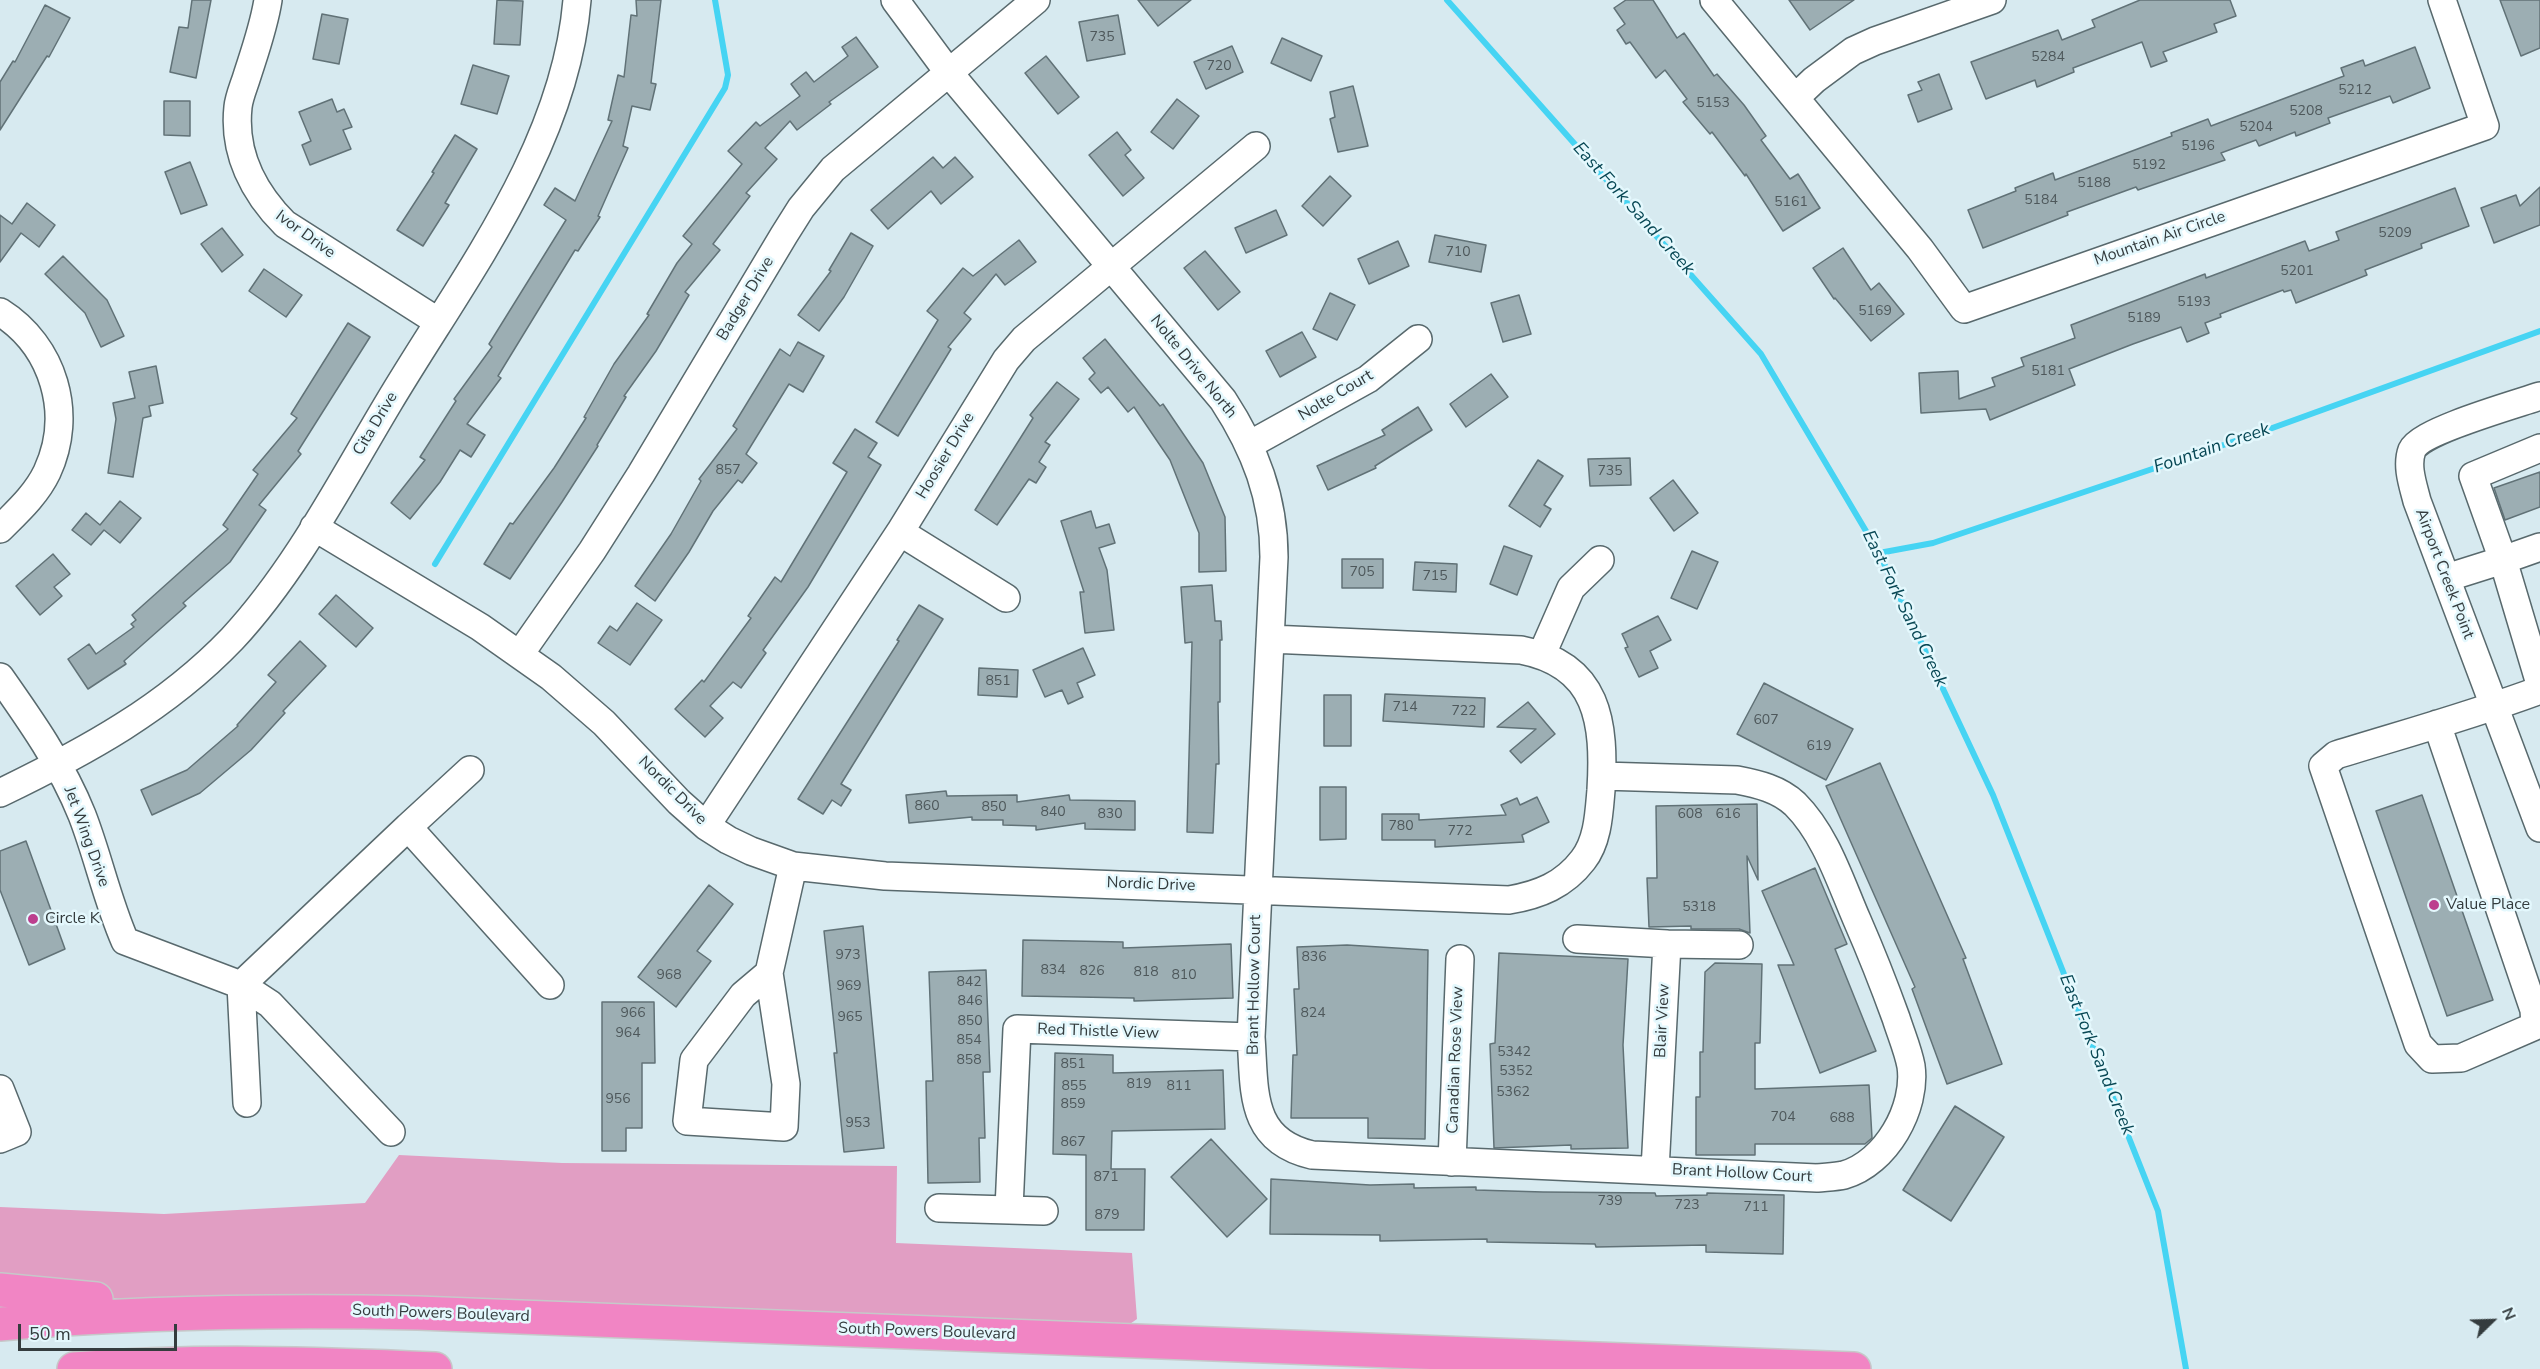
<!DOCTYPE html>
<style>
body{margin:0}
#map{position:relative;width:2540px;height:1369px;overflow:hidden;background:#d7eaf0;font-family:"Nunito Sans",sans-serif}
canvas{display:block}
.north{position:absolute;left:2462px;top:1291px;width:60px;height:60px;-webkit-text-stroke:4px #e4f8fd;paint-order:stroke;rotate:67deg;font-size:16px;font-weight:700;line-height:24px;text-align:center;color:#343c3e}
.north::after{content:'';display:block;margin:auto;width:21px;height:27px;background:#343c3e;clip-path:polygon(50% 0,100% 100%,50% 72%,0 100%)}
.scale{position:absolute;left:18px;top:1324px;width:159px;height:27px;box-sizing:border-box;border:3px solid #343c3e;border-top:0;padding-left:8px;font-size:18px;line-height:21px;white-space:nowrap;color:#343c3e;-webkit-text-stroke:4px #e4f8fd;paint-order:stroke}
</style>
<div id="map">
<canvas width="2540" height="1369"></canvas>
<div class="north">N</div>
<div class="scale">50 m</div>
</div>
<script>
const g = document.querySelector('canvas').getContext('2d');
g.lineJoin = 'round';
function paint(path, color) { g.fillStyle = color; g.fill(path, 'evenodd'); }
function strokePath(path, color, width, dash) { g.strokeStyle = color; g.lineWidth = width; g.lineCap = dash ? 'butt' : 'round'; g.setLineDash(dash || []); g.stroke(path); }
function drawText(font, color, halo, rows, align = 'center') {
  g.font = font + ' "Nunito Sans",sans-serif'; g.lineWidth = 5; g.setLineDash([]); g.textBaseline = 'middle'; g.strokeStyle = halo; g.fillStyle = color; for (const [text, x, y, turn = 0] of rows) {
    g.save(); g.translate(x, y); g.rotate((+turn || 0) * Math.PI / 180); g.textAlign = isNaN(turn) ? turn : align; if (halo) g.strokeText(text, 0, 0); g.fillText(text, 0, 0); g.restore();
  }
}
const green = new Path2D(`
 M399,1155L562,1163L897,1166L896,1243L1132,1253L1137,1319L1107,1340L272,1310L0,1290V1207L164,1214L365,1203Z`);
const stream = new Path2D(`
 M1447,0L1761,354L1879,553L1993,795L2158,1211L2186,1369
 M1879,553L1933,543L2253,435L2540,331
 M435,564L725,88L728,75L715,0`);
const building = new Path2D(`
 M192,0H211L196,78L170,72L179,27L188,28Z
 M497,0L523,1L520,45L494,44Z
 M636,0H661L651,83L656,84L650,110L632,106L623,146L628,148L598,216L600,217L578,251L575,250L498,376L501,378L467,424L485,435L471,457L460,450L440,482L410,519L391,503L425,460L420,457L456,401L454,399L492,347L489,344L566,220L544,205L555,188L575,201L612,121L608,120L618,75L624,77L631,15L637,16Z
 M1138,0H1191L1158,26Z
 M1626,0H1653L1677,38L1684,33L1714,76L1717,74L1744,105L1766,136L1761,140L1790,179L1798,174L1820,208L1783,231L1746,174L1745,176L1712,132L1710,134L1683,102L1687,99L1665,70L1656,78L1630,42L1626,44L1617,30L1625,24L1614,8Z
 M1789,0H1854L1810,30Z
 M2140,0H2230L2236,16L2214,24L2217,32L2163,52L2167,61L2151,67L2142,42L2073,68L2074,72L2037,87L2035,80L1986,99L1971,62L2058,30L2062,40L2095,27L2092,20Z
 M2500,0H2540V48L2521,56Z
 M45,5L70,18L49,57L47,56L0,130V82L13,61L15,62Z
 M322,14L348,19L339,64L313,59Z
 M1118,15L1125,54L1087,61L1079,22Z
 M856,37L878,67L829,102L831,104L797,130L790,121L765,148L777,159L746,193L750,196L713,244L720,250L685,292L689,295L656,351L624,396L626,397L597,445L598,446L562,502L510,579L484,564L510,523L513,524L554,468L586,418L584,417L614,364L649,315L647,314L677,263L692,244L683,236L742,164L728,151L756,122L760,126L800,96L791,84L806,72L814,82L848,56L842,47Z
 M1282,38L1322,56L1311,81L1271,63Z
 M1232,46L1243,72L1206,89L1194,62Z
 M2415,47L2430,88L2393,103L2390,96L2328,118L2330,123L2296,136L2295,132L2259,146L2256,140L2221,153L2225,160L2138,190L2136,187L2067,212L2068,215L1983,248L1968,210L2016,191L2015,188L2053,173L2055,180L2172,136L2171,133L2208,119L2211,126L2344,76L2341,68L2363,60L2365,66Z
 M1046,56L1079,97L1058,114L1025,73Z
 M473,65L509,76L497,114L461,104Z
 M1939,74L1952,109L1918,122L1908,95L1922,90L1918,82Z
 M1353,86L1368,146L1338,152L1330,119L1335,117L1330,92Z
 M332,99L337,112L344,109L352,127L343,130L351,149L310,165L302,145L311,141L299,112Z
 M1177,99L1199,116L1173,149L1151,132Z
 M164,101H190V136L164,135Z
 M1117,132L1131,150L1125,155L1144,178L1123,196L1089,155Z
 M455,135L477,149L445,203L449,205L423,246L397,230L434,173L432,172Z
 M933,157L943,168L955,157L973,177L941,204L931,191L888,229L871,210Z
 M190,162L207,205L181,214L165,172Z
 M1330,176L1351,196L1323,226L1302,206Z
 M2540,187V225L2494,243L2481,208L2516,195L2520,206Z
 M2455,188L2469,226L2421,244L2422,248L2365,270L2367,275L2296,303L2291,290L2284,292L2283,290L2220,314L2221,317L2205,323L2209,333L2187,342L2181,327L2133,344L2069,369L2075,385L1990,420L1986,409L1921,413L1919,373L1958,371L1959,399L1995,386L1992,378L2024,366L2021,358L2075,338L2071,325L2205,274L2206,278L2305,241L2309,251L2339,240L2336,232Z
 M27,203L55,225L39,247L21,233L0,262V215L12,224Z
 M1276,210L1287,235L1246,253L1235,228Z
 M222,228L243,255L222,272L201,244Z
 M851,233L873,246L844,297L819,331L798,315L831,271L829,270Z
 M1435,235L1486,245L1481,272L1429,262Z
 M1019,240L1036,262L1005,285L996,274L964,313L971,319L948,347L951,349L898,436L876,422L938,320L927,311L963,268L973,276Z
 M1398,241L1409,266L1369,284L1358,259Z
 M1843,248L1871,290L1879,283L1904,314L1871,341L1835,298L1834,299L1813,268Z
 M1205,251L1240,292L1218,310L1184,268Z
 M63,256L107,300L124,336L101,347L85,313L45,274Z
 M264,269L302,295L286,317L249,291Z
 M1330,293L1355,305L1337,340L1313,329Z
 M1519,295L1531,334L1503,342L1491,303Z
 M348,323L370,337L298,451L301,454L259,505L266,510L230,562L183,603L186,606L124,661L126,664L88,689L68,659L89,644L96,654L134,627L131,624L136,620L132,615L228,529L223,525L258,474L253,470L297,418L291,414Z
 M1302,332L1316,357L1280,377L1266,351Z
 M1105,339L1160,406L1163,404L1203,463L1225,517L1226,571L1199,572V533L1170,460L1134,407L1128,412L1108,387L1101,393L1089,379L1095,373L1083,358Z
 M798,342L824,356L803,392L789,384L746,454L757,463L742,483L738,480L713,511L689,552L655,601L635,586L671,534L701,481L699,479L737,429L733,426L780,349L790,356Z
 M156,366L163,403L149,406L151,416L143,418L133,477L108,473L116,419L113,403L135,398L129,372Z
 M1491,374L1508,397L1466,427L1450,404Z
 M1057,382L1079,399L1045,442L1050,445L1039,462L1046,467L1036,483L1029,479L997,525L975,510L1033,418L1030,415Z
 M1418,407L1432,430L1375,466L1376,468L1328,490L1317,466L1385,435L1382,430Z
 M855,429L877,443L868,457L881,465L808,587L763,650L766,653L741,688L733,682L710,706L723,718L705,737L675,709L702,680L704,682L751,618L748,616L775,577L781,582L847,472L833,463Z
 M1630,458L1631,485L1590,486L1588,459Z
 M1538,460L1563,476L1544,505L1551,509L1540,527L1509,506Z
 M2540,472V507L2505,520L2494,488Z
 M1673,480L1698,513L1674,531L1650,498Z
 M120,501L141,518L120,543L104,530L91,545L72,530L86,513L100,525Z
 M1091,511L1096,528L1109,524L1115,543L1099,548L1107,570L1114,630L1085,633L1080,592H1084L1061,521Z
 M1504,546L1532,556L1517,595L1490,584Z
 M1692,551L1718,562L1697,609L1671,598Z
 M53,554L70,574L54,587L62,596L40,615L16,586Z
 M1342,559H1383V588H1342Z
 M1415,562L1457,564L1456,592L1413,590Z
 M1212,585L1215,621H1221L1222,640H1220V702H1218L1219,764H1216L1213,833L1187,832L1192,642L1185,643L1181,587Z
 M336,595L373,628L356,647L319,614Z
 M637,603L662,620L630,665L598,643L610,626L617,631Z
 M919,605L943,619L841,784L851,790L841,806L832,800L823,814L798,799L899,641L897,640Z
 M1658,616L1671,640L1650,651L1658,668L1639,677L1625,648L1628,647L1622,634Z
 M300,641L326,666L283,711L285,713L251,750L200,793L152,815L141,790L187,770L238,726L237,725L276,682L268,675Z
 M1083,648L1095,675L1077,683L1083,697L1068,704L1062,690L1045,697L1033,670Z
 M979,668L1018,670L1017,697L978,695Z
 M1764,683L1853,729L1826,780L1737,734Z
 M1385,694L1485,698L1484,727L1383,721Z
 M1324,695H1351V746H1324Z
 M1528,702L1555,734L1521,763L1510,751L1536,729L1497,727Z
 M1880,763L1966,958L1963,959L2002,1064L1947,1084L1912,989L1915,987L1826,786Z
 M1320,787H1346V839L1320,840Z
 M946,791L947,796L1017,795V802L1069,795L1070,800L1135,801V830L1085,829V823L1036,830V826L1003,825V820H972V817L909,823L906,795Z
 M2422,795L2493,1000L2447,1016L2376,811Z
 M1537,797L1549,822L1522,835L1524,842L1435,847V840H1382V814H1419V820L1506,815L1501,805L1517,798L1520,805Z
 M1757,804L1758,880L1747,856L1750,933L1739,929H1691V926L1649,927L1647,878H1657L1656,806Z
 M26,841L65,949L29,965L0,890V851Z
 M1815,868L1847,944L1835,949L1876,1051L1820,1073L1778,965H1794L1762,891Z
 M709,885L733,904L697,951L711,961L676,1007L638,977Z
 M863,926L884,1148L844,1152L834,1053H837L824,931Z
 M1023,940L1123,942V948L1231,944L1233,998L1134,1001V998L1022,996Z
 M1347,945L1428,950L1425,1139L1368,1138V1118H1291L1293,1055H1297L1294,989H1299L1297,947Z
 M1499,953L1628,959L1623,1045L1628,1148L1571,1149V1145L1494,1148L1490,1044L1495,1043Z
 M1715,963L1762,964L1760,1043H1755V1089L1869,1085L1872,1138L1865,1144H1755V1155H1696V1097H1700V1052H1703L1705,972Z
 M986,970L990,1072H983L985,1138H979L980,1182L928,1183L926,1081H933L929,972Z
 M602,1002H654L655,1063H642V1128H626V1151H602Z
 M1055,1053L1113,1055V1073L1223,1070L1225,1129L1112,1131L1111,1169H1145L1144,1230H1086V1155L1053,1154Z
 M1955,1106L2004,1137L1951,1221L1903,1190Z
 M1211,1139L1267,1199L1227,1237L1171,1177Z
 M1271,1179L1370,1185L1414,1184V1188L1476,1187V1190L1543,1192L1655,1193L1656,1196L1707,1195V1193L1784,1195L1783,1254L1706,1252V1245L1596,1247L1595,1244L1487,1242V1239L1380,1241V1235L1270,1234Z`);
const minor = new Path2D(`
 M268,0C264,26 255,51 247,76C244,86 239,97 238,107C233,153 254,193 285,224L437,321
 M895,0L949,73L1223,400C1255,449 1274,498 1274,557L1251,1037C1255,1090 1248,1140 1312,1155L1817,1178C1825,1177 1835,1177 1844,1175C1886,1163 1917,1108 1911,1066C1908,1050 1901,1034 1896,1018C1884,985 1871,952 1857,920C1840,881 1826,835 1795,804C1779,789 1758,784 1737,780L1602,776
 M1714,0L1920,249L1964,309L2485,126L2442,0
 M1795,98L1814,80L1853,51L1875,41L1992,0
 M0,312C54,346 74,414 47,472C36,495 17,512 0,529
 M2540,396C2517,404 2420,431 2412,450C2406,466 2413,485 2417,501L2540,828
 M1249,445L1368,379L1418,339
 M2540,448L2473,476L2503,560L2540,547
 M314,527L480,627L551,677L604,723L679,802L706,826L728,840L751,851L793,866L885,876L1509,900C1539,895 1564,885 1583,860C1598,841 1599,813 1601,790C1605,723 1599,665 1521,650L1270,639
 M900,532L1006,598
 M2446,578L2503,560L2540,684
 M520,654L592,551L641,474L784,235L801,208L833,169L1036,0
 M1542,654L1571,588L1600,560
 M0,677C31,721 62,765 82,815C98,856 107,900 125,941L241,985L270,1004L391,1132
 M2437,724L2534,1010L2535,1026L2461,1058L2432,1059L2418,1044L2323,766L2336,755C2404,734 2473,715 2540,690
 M0,793C85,752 166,708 232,639C296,570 341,482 389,402C463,278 565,148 577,0
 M706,826L900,532L1006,360L1024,339L1256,146
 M408,827L470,770
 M1577,939L1667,944
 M769,973L743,995L694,1060L687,1121L784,1127L786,1084L769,973L793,866
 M0,1089L17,1132L0,1139
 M247,1103L241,985L408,827L550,985
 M1452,1162L1460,959
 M1655,1170L1667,944L1739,945
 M939,1208L1044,1211
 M1009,1209L1017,1029L1251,1037`);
const highway = new Path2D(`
 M0,1290L96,1299
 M0,1324C139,1312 278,1310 418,1313L1854,1369
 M74,1369C194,1360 315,1363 435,1369`);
const markers = [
 [2434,905,6,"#bc3f8e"],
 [33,919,6,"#bc3f8e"]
];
const numberNames = [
 ["735",1102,38],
 ["5284",2048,58],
 ["720",1219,67],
 ["5212",2355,91],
 ["5153",1713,104],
 ["5208",2306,112],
 ["5204",2256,128],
 ["5196",2198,147],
 ["5192",2149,166],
 ["5188",2094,184],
 ["5184",2041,201],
 ["5161",1791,203],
 ["5209",2395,234],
 ["710",1458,253],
 ["5201",2297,272],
 ["5193",2194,303],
 ["5169",1875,312],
 ["5189",2144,319],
 ["5181",2048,372],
 ["857",728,471],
 ["735",1610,472],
 ["705",1362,573],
 ["715",1435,577],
 ["851",998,682],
 ["714",1405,708],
 ["722",1464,712],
 ["607",1766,721],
 ["619",1819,747],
 ["860",927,807],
 ["850",994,808],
 ["840",1053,813],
 ["830",1110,815],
 ["608",1690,815],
 ["616",1728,815],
 ["780",1401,827],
 ["772",1460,832],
 ["5318",1699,908],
 ["973",848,956],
 ["836",1314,958],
 ["834",1053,971],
 ["826",1092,972],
 ["818",1146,973],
 ["968",669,976],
 ["810",1184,976],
 ["842",969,983],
 ["969",849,987],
 ["846",970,1002],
 ["966",633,1014],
 ["824",1313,1014],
 ["965",850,1018],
 ["850",970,1022],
 ["964",628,1034],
 ["854",969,1041],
 ["5342",1514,1053],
 ["858",969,1061],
 ["851",1073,1065],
 ["5352",1516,1072],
 ["819",1139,1085],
 ["855",1074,1087],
 ["811",1179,1087],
 ["5362",1513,1093],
 ["956",618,1100],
 ["859",1073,1105],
 ["704",1783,1118],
 ["688",1842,1119],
 ["953",858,1124],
 ["867",1073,1143],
 ["871",1106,1178],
 ["739",1610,1202],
 ["723",1687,1206],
 ["711",1756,1208],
 ["879",1107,1216]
];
const streetNames = [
 ["Ivor Drive",305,235,36],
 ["Mountain Air Circle",2160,239,-19],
 ["Badger Drive",746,299,-59],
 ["Nolte Drive North",1193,367,51],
 ["Nolte Court",1336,396,-31],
 ["Cita Drive",376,424,-59],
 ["Hoosier Drive",946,456,-59],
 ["Airport Creek Point",2444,574,69],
 ["Nordic Drive",672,791,45],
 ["Jet Wing Drive",86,837,70],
 ["Nordic Drive",1151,885,2],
 ["Brant Hollow Court",1255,985,-89],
 ["Blair View",1663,1021,-87],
 ["Red Thistle View",1098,1032,2],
 ["Canadian Rose View",1456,1060,-88],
 ["Brant Hollow Court",1742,1174,3],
 ["South Powers Boulevard",441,1314,2],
 ["South Powers Boulevard",927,1332,2]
];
const poiNames = [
 ["Value Place",2446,905],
 ["Circle K",45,919]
];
const waterNames = [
 ["East Fork Sand Creek",1633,209,48],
 ["Fountain Creek",2212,449,-19],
 ["East Fork Sand Creek",1904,609,64],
 ["East Fork Sand Creek",2096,1055,68]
];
paint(green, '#e19ec3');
strokePath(stream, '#46d4f3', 6);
paint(building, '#9caeb3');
strokePath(building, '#617277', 1.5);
strokePath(minor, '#58696d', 30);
strokePath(highway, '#c6c8c9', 36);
strokePath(minor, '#fff', 27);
strokePath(highway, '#f185c4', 33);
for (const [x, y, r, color] of markers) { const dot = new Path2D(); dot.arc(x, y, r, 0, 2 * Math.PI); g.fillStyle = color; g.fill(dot); strokePath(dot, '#e4f8fd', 2); }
drawText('14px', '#4e585b', null, numberNames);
drawText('16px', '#343c3e', '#e4f8fd', streetNames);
drawText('16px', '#343c3e', '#e4f8fd', poiNames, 'left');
drawText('italic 18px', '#074754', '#e4f8fd', waterNames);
</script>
